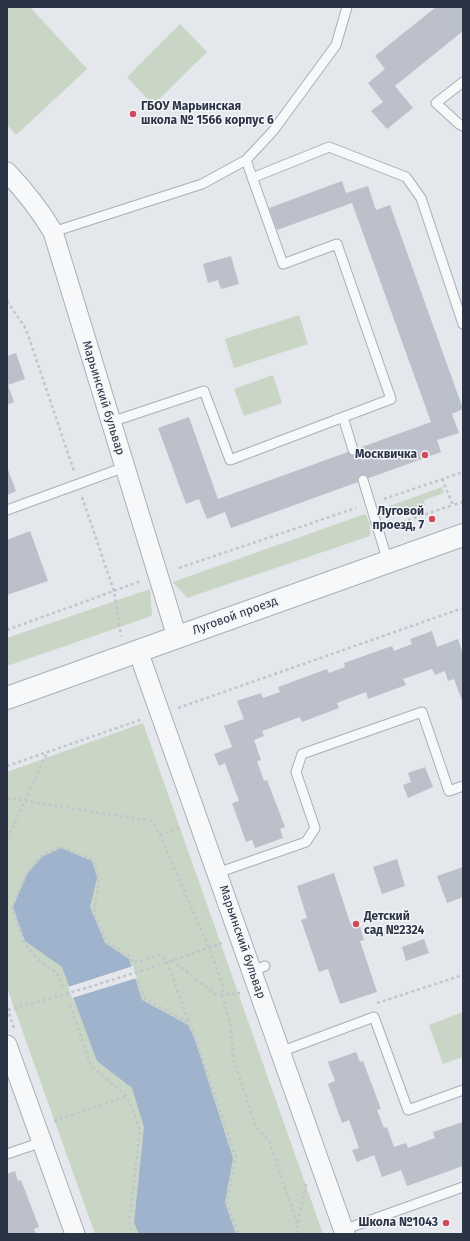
<!DOCTYPE html>
<meta charset="utf-8">
<style>
body{margin:0}
#map{position:relative;width:470px;height:1241px;overflow:hidden;background:#e4e7ec;font-family:"Fira Sans",sans-serif}
canvas{display:block}
.frame{position:absolute;inset:0;border:8px solid #2b3445;pointer-events:none}
</style>
<div id="map">
<canvas width="470" height="1241"></canvas>
<div class="frame"></div>
</div>
<script>
const g = document.querySelector('canvas').getContext('2d');
g.lineJoin = 'round';
function paint(path, color) { g.fillStyle = color; g.fill(path, 'evenodd'); }
function strokePath(path, color, width, dash) { g.strokeStyle = color; g.lineWidth = width; g.lineCap = dash ? 'butt' : 'round'; g.setLineDash(dash || []); g.stroke(path); }
function drawText(font, color, halo, rows, align = 'center') {
  g.font = font + ' "Fira Sans",sans-serif'; g.lineWidth = 3; g.setLineDash([]); g.textBaseline = 'middle'; g.strokeStyle = halo; g.fillStyle = color; for (const [text, x, y, turn = 0] of rows) {
    g.save(); g.translate(x, y); g.rotate((+turn || 0) * Math.PI / 180); g.textAlign = isNaN(turn) ? turn : align; if (halo) g.strokeText(text, 0, 0); g.fillText(text, 0, 0); g.restore();
  }
}
const green = new Path2D(`
 M7,7H30L87,69L16,135L7,125Z
 M180,24L207,52L153,105L127,77Z
 M299,315L308,344L234,368L225,339Z
 M273,375L282,403L244,416L234,389Z
 M442,487L444,493L424,500L425,505L388,518L384,508Z
 M365,514C370,521 371,527 370,536L187,598L173,582Z
 M150,589L152,616L7,666V638Z
 M143,723L323,1234H95L7,988V772Z
 M463,1012V1057L443,1064L429,1025Z`);
const water = new Path2D(`
 M61,848L92,861L97,878L90,907L105,943L129,959L142,1000L188,1025L194,1037L233,1158L225,1203L236,1234H139L134,1223L144,1127L132,1088L97,1061L62,967L25,941L13,907L27,874L42,857Z`);
const pier = new Path2D(`
 M133,966L137,978L72,998L68,987Z`);
const building = new Path2D(`
 M436,7H463V31L395,86L413,108L387,129L371,111L383,102L368,83L385,69L375,56Z
 M342,181L346,193L368,186L376,210L390,205L463,409L452,414L459,433L437,440L441,452L231,528L225,512L207,519L199,499L186,504L158,428L189,417L218,499L431,422L352,203L277,230L269,208Z
 M231,256L239,284L221,289L218,280L208,283L203,264Z
 M16,353L25,379L8,385L14,402L7,405V356Z
 M7,467L16,491L7,495Z
 M30,531L48,581L7,595V540Z
 M432,631L437,647L458,639L463,654V703L454,679L448,681L445,671L435,675L432,669L403,679L406,685L368,699L366,692L337,703L339,708L302,722L300,717L262,731L264,736L254,740L261,760L257,761L264,781L267,780L285,827L280,829L283,838L255,848L252,840L246,842L232,803L239,801L225,763L219,766L214,754L232,747L224,726L244,719L237,701L261,693L263,698L280,692L278,687L327,669L329,673L345,667L344,663L392,646L394,651L412,644L410,639Z
 M425,767L433,787L408,798L403,785L411,782L408,773Z
 M397,859L405,886L382,894L373,867Z
 M463,867V897L447,903L437,876Z
 M334,873L350,923L358,920L364,940L360,941L377,992L340,1004L328,969L319,972L301,920L307,918L297,886Z
 M424,939L429,953L406,961L402,947Z
 M356,1052L360,1062L363,1061L381,1109L377,1110L384,1128L387,1127L394,1147L406,1143L408,1148L435,1138L433,1132L463,1122V1166L407,1186L401,1170L382,1177L374,1155L357,1162L352,1150L359,1148L349,1120L342,1123L328,1084L335,1081L328,1062Z
 M15,1171L18,1181L21,1180L39,1227L34,1229L36,1234H7V1174Z`);
const path = new Path2D(`
 M7,301L26,329L74,471
 M442,479L453,505L463,502
 M82,497L114,591L121,636
 M384,499L463,472
 M391,526L453,505
 M179,568L356,508
 M7,630L141,581
 M178,708L463,608
 M7,766L143,719
 M7,798L152,821L160,835L209,948L223,985L222,995L231,1026L233,1057L256,1127L269,1141L298,1226
 M160,835L180,828
 M7,839L48,751
 M172,960L216,995L240,993
 M138,980L145,999L189,1023L193,1032L236,1157L227,1204L239,1234
 M63,987L57,973L37,959L24,942L12,907L27,873L42,855L61,847L93,860L99,879L94,913L107,942L131,957L133,963L159,955L167,962L189,1023
 M377,1003L463,975
 M70,1005L91,1066L127,1096L140,1130L129,1223L133,1234
 M7,1008L14,1028
 M8,1010C80,991 152,968 222,943
 M54,1121L127,1096
 M296,1234L306,1184`);
const service = new Path2D(`
 M463,82L436,103L459,124L463,126
 M252,178L329,147L406,177L421,198L463,324
 M53,232L202,184L246,160L273,131L336,45L347,7
 M343,417L353,450
 M111,422L204,391L230,460L391,399L337,244L283,264L246,160
 M363,480L388,562
 M7,510L125,467
 M217,873L306,842L315,828L296,772L302,754L422,712L449,791L463,786
 M252,971L265,966
 M280,1052L374,1017L408,1110L463,1090
 M7,1154L42,1142
 M343,1230L463,1187`);
const minor = new Path2D(`
 M7,172C25,191 40,210 53,232L177,637
 M138,651L345,1234
 M7,1045L75,1234`);
const tertiary = new Path2D(`
 M7,698L463,535`);
const markers = [
 [133,114,4,"#d1495b"],
 [425,455,4,"#d1495b"],
 [432,519,4,"#d1495b"],
 [356,924,4,"#d1495b"],
 [446,1223,4,"#d1495b"]
];
const poiNames = [
 ["ГБОУ Марьинская",141,107,"left"],
 ["школа № 1566 корпус 6",141,121,"left"],
 ["Москвичка",417,455],
 ["Луговой",424,512],
 ["проезд, 7",424,526],
 ["Детский",364,917,"left"],
 ["сад №2324",364,931,"left"],
 ["Школа №1043",438,1223]
];
const streetNames = [
 ["Марьинский бульвар",103,398,73],
 ["Луговой проезд",235,616,-20],
 ["Марьинский бульвар",242,942,71]
];
paint(green, '#c9d6c5');
paint(water, '#9fb4cc');
paint(pier, '#e4e7ec');
paint(building, '#bbc0ca');
strokePath(service, '#a9aeb7', 11);
strokePath(minor, '#a9aeb7', 21);
strokePath(tertiary, '#a9aeb7', 24);
strokePath(path, '#c2c5cb', 2.5, [3, 3]);
strokePath(service, '#f7f8fa', 9);
strokePath(minor, '#f7f8fa', 19);
strokePath(tertiary, '#f7f8fa', 22);
for (const [x, y, r, color] of markers) { const dot = new Path2D(); dot.arc(x, y, r, 0, 2 * Math.PI); g.fillStyle = color; g.fill(dot); strokePath(dot, '#f4f6f9', 1.5); }
drawText('bold 12px', '#2b3445', '#f4f6f9', poiNames, 'right');
drawText('12px', '#2b3445', '#f4f6f9', streetNames);
</script>
